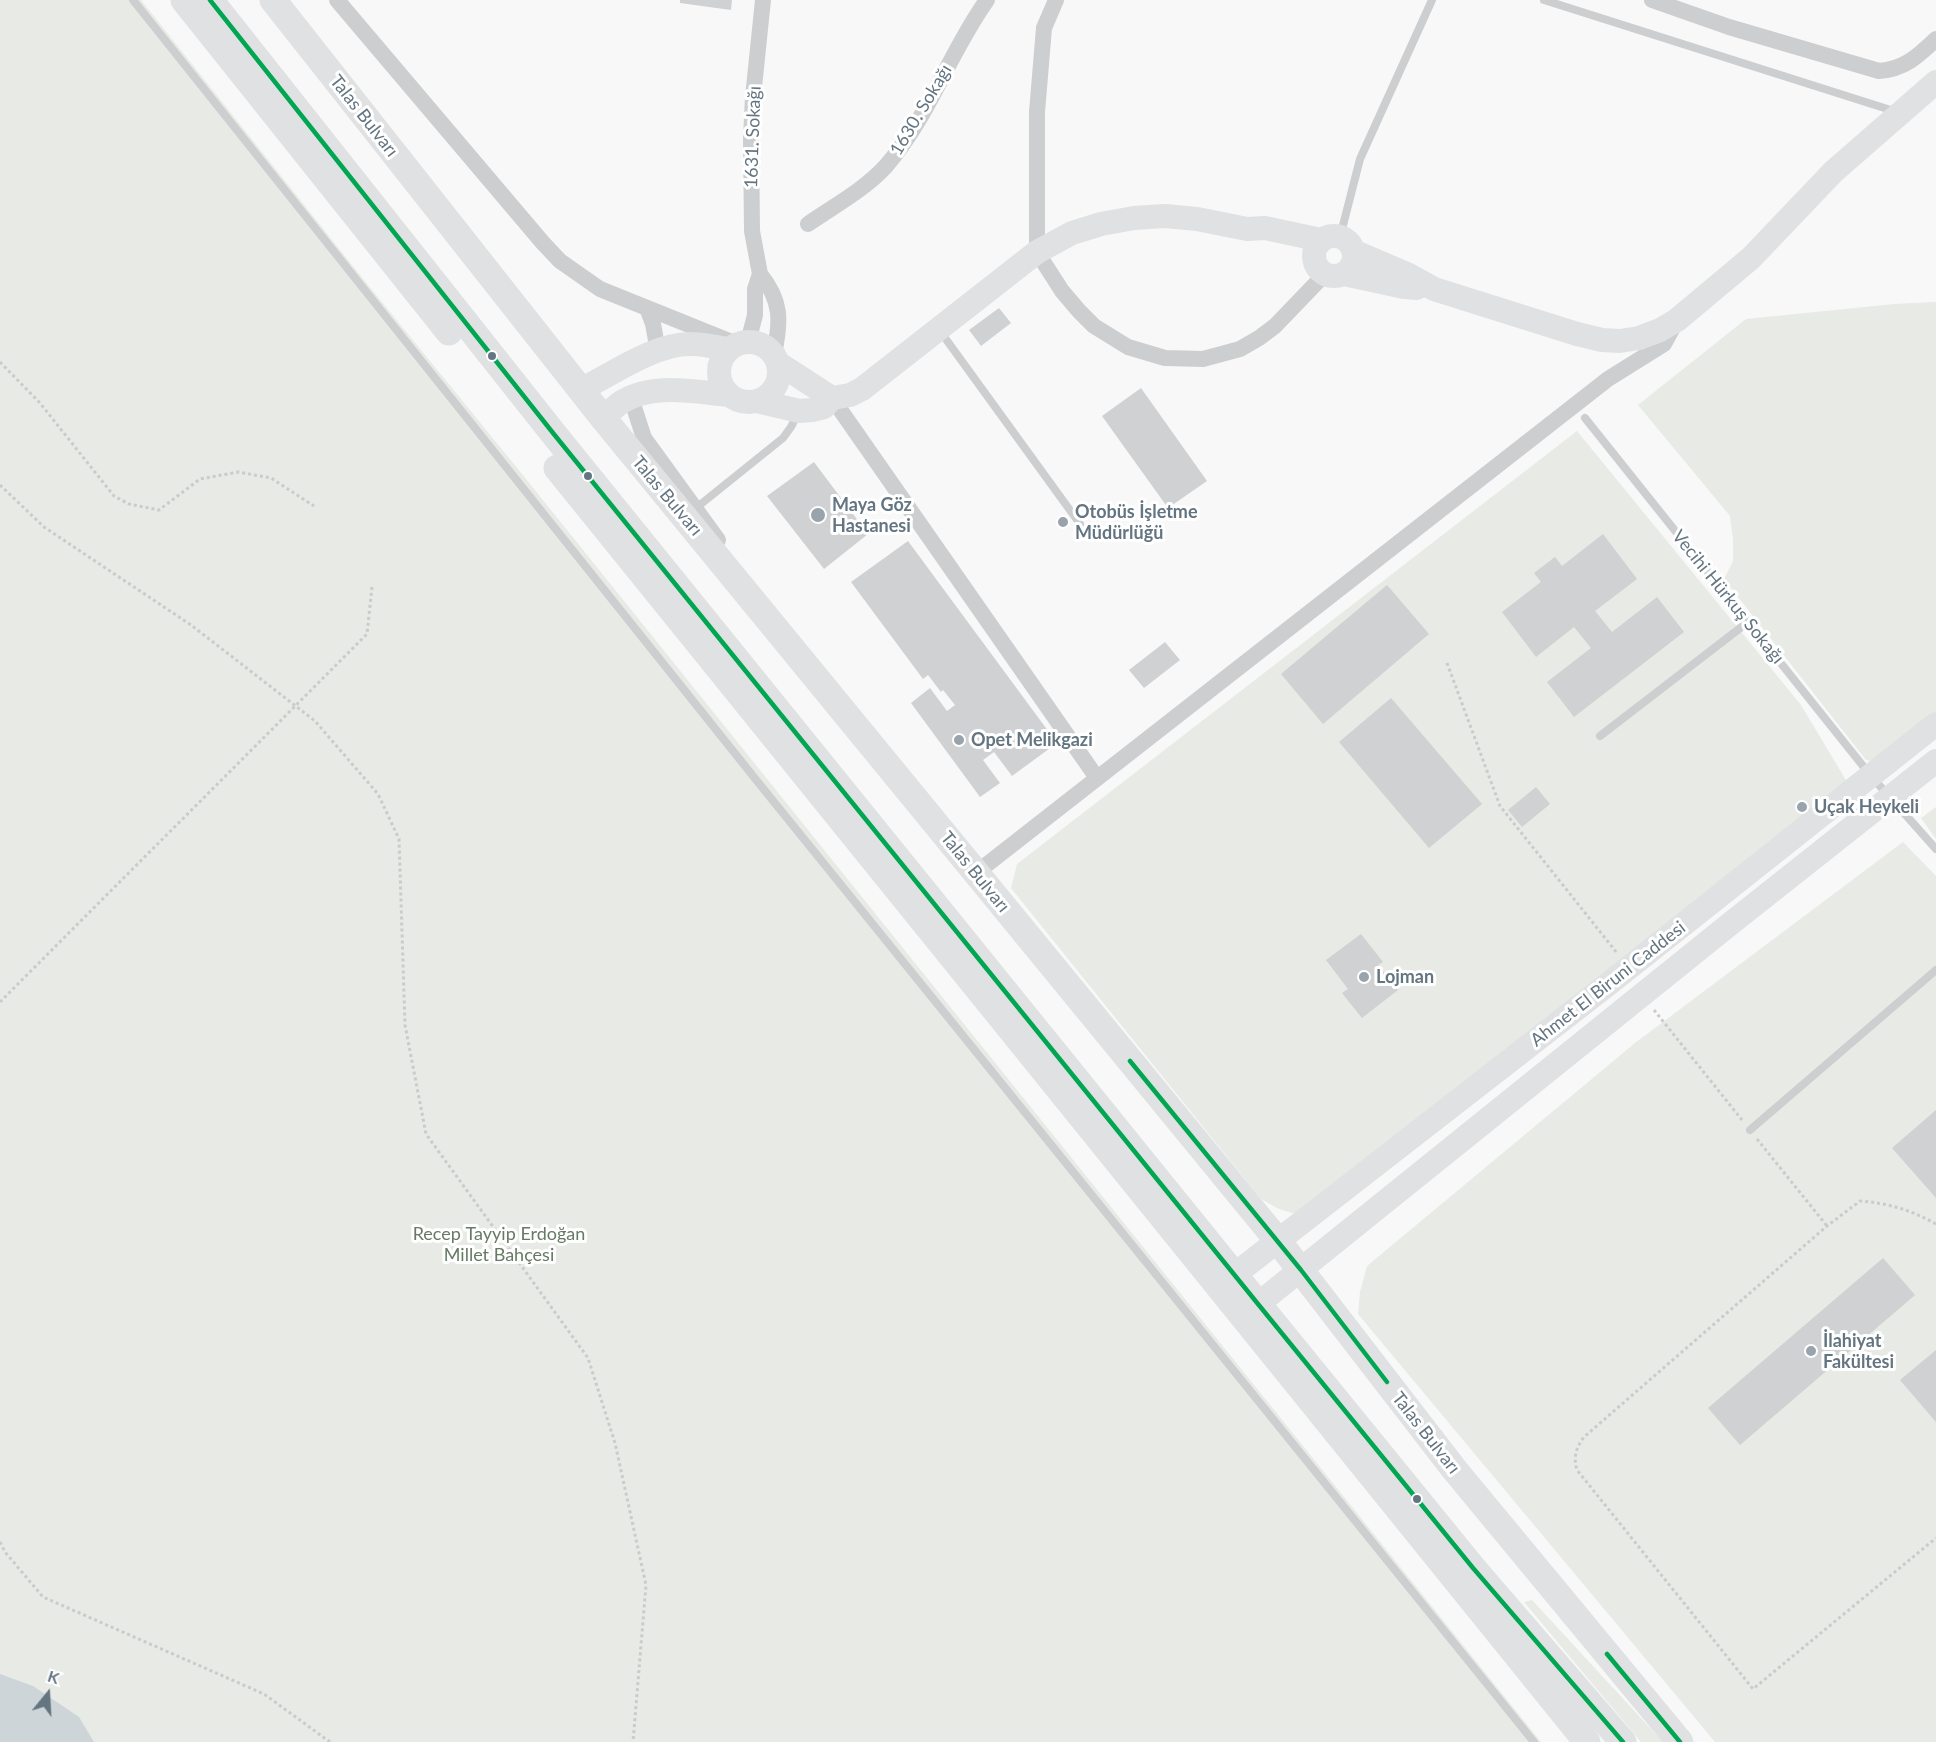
<!DOCTYPE html>
<meta charset="utf-8">
<style>
body{margin:0}
#map{position:relative;width:1936px;height:1742px;overflow:hidden;background:#f8f8f8;font-family:Lato,sans-serif}
canvas{display:block}
.north{position:absolute;left:18px;top:1664px;width:60px;height:60px;-webkit-text-stroke:4px #fff;paint-order:stroke;rotate:18deg;font-size:16px;font-weight:700;line-height:24px;text-align:center;color:#647582}
.north::after{content:'';display:block;margin:auto;width:21px;height:27px;background:#647582;clip-path:polygon(50% 0,100% 100%,50% 72%,0 100%)}
</style>
<div id="map">
<canvas width="1936" height="1742"></canvas>
<div class="north">K</div>
</div>
<script>
const g = document.querySelector('canvas').getContext('2d');
g.lineJoin = 'round';
function paint(path, color) { g.fillStyle = color; g.fill(path, 'evenodd'); }
function strokePath(path, color, width, dash) { g.strokeStyle = color; g.lineWidth = width; g.lineCap = dash ? 'butt' : 'round'; g.setLineDash(dash || []); g.stroke(path); }
function drawText(font, color, halo, rows, align = 'center') {
  g.font = font + ' Lato,sans-serif'; g.lineWidth = 6; g.setLineDash([]); g.textBaseline = 'middle'; g.strokeStyle = halo; g.fillStyle = color; for (const [text, x, y, turn = 0] of rows) {
    g.save(); g.translate(x, y); g.rotate((+turn || 0) * Math.PI / 180); g.textAlign = isNaN(turn) ? turn : align; if (halo) g.strokeText(text, 0, 0); g.fillText(text, 0, 0); g.restore();
  }
}
const green = new Path2D(`
 M0,0H141L364,280L522,474L1541,1742H0Z
 M1936,302V732L1892,765L1866,760L1724,579L1733,561V539L1730,516L1638,405L1746,319L1894,304Z
 M1577,431L1801,705L1850,787L1299,1215L1279,1209L1261,1199L1011,888L1017,864Z
 M1936,807V839L1921,818Z
 M1903,842L1936,876V1742H1715L1358,1314L1360,1292L1367,1266L1635,1043Z
 M1532,1600L1663,1742H1641L1524,1602Z`);
const water = new Path2D(`
 M0,1674L33,1686L79,1717L94,1742H0Z`);
const building = new Path2D(`
 M680,0H732L731,10L680,3Z
 M999,308L1011,323L981,346L969,330Z
 M1141,388L1207,481L1168,508L1102,416Z
 M814,462L868,534L824,569L767,496Z
 M1603,534L1637,579L1595,611L1612,632L1657,597L1684,632L1574,717L1547,682L1591,648L1574,627L1536,657L1502,612L1541,582L1534,573L1555,557L1562,566Z
 M908,541L1057,743L1012,776L994,752L983,760L1000,783L980,797L911,703L930,688L947,711L955,705L943,690L941,692L928,675L923,679L851,582Z
 M1387,585L1429,634L1323,724L1281,674Z
 M1165,642L1180,660L1144,688L1129,670Z
 M1391,698L1482,804L1429,848L1339,742Z
 M1536,787L1550,804L1522,827L1508,810Z
 M1361,934L1383,962L1378,965L1398,990L1362,1018L1342,993L1348,989L1326,960Z
 M1936,1110V1198L1892,1148Z
 M1883,1258L1915,1295L1740,1445L1708,1408Z
 M1936,1350V1422L1900,1380Z`);
const path = new Path2D(`
 M0,362L40,403L114,496L129,504L159,510L200,479L238,472L271,478L314,506
 M0,485L44,527L191,625L315,721L378,794L399,839L405,1025L426,1134L588,1358L615,1443L646,1585L633,1742
 M1447,663L1500,806L1617,953
 M0,1002L367,634L372,587
 M1654,1010L1742,1120
 M1757,1139L1827,1226
 M1936,1224C1911,1210 1888,1203 1860,1201L1827,1226L1584,1437C1576,1448 1573,1457 1577,1470L1753,1689L1936,1538
 M0,1542L5,1552L43,1597L264,1694L330,1742`);
const lane = new Path2D(`
 M133,0L753,776L1534,1742
 M1544,0L1897,112
 M1340,237L1360,159L1432,0
 M940,331L1080,524
 M1585,418L1871,776L1936,849
 M696,508L783,438L791,427L798,413
 M1600,736L1748,622
 M1750,1130L1936,970`);
const street = new Path2D(`
 M337,0L543,243L560,261L600,289L734,343
 M1056,0L1044,28L1037,112V252L1062,291L1079,311L1094,326L1128,347L1165,358L1203,359L1240,349L1259,338L1275,326L1325,274
 M1652,0L1729,27L1879,71C1905,69 1918,56 1936,39
 M808,224C834,206 864,190 886,166C929,117 949,53 987,0
 M760,274C782,301 781,321 774,354
 M647,308L653,324L658,351
 M748,342L755,315V289L760,274L752,231L751,138L753,97L763,0
 M631,398L644,438L718,540
 M832,398L1097,778
 M976,873L1608,379L1664,344L1676,322`);
const secondary = new Path2D(`
 M1314 256a20 20 0 1 1 40 0a20 20 0 1 1-40 0Z
 M1353,251L1409,275L1434,289L1577,334L1602,340L1620,341L1639,338L1660,330L1677,320L1751,258L1833,172L1936,82
 M1344,274L1404,287L1417,288
 M719 372a30 30 0 1 1 60 0a30 30 0 1 1-60 0Z
 M778,363L832,398
 M581,390C613,373 656,343 692,344C704,344 717,348 729,349
 M757,401L799,411L812,410L824,407L832,398L850,395L862,389L1037,252L1072,233L1101,224L1134,218L1165,216L1197,219L1247,229L1265,228L1321,240
 M603,418C608,413 614,408 620,403C652,382 694,392 730,395
 M1234,1275L1607,985L1936,724
 M1258,1304L1730,924L1936,761`);
const primary = new Path2D(`
 M184,0L449,332
 M210,0L553,433L1258,1304L1473,1568L1623,1742
 M273,0L603,418L1278,1241L1454,1469L1680,1742
 M557,468L1587,1742`);
const bus1 = new Path2D(`
 M210,0L553,433L1258,1304L1473,1568L1623,1742
 M1130,1061L1301,1270L1387,1382
 M1607,1654L1680,1742`);
const markers = [
 [492,356,5,"#647582"],
 [588,476,5,"#647582"],
 [818,515,8,"#98a3ab"],
 [1063,522,6,"#98a3ab"],
 [959,740,6,"#98a3ab"],
 [1802,807,6,"#98a3ab"],
 [1364,977,6,"#98a3ab"],
 [1811,1351,6,"#98a3ab"],
 [1417,1499,5,"#647582"]
];
const streetNames = [
 ["1630. Sokağı",921,110,-59],
 ["Talas Bulvarı",364,116,52],
 ["1631. Sokağı",753,137,-88],
 ["Talas Bulvarı",667,496,50],
 ["Vecihi Hürkuş Sokağı",1728,597,51],
 ["Talas Bulvarı",975,872,51],
 ["Ahmet El Biruni Caddesi",1608,984,-38],
 ["Talas Bulvarı",1426,1433,52]
];
const poiNames = [
 ["Maya Göz",832,505],
 ["Hastanesi",832,526],
 ["Otobüs İşletme",1075,512],
 ["Müdürlüğü",1075,533],
 ["Opet Melikgazi",971,740],
 ["Uçak Heykeli",1814,807],
 ["Lojman",1376,977],
 ["İlahiyat",1823,1341],
 ["Fakültesi",1823,1362]
];
const parkNames = [
 ["Recep Tayyip Erdoğan",499,1234],
 ["Millet Bahçesi",499,1255]
];
paint(green, '#e7eae5');
paint(water, '#cdd5d8');
paint(building, '#cfd1d2');
strokePath(path, '#cacbcc', 3, [3, 3]);
strokePath(lane, '#cdcecf', 8);
strokePath(street, '#cdcecf', 16);
strokePath(secondary, '#e0e1e2', 24);
strokePath(primary, '#e0e1e2', 27);
strokePath(bus1, '#00a651', 4.5);
for (const [x, y, r, color] of markers) { const dot = new Path2D(); dot.arc(x, y, r, 0, 2 * Math.PI); g.fillStyle = color; g.fill(dot); strokePath(dot, '#fff', 2); }
drawText('18px', '#647582', '#fff', streetNames);
drawText('bold 18px', '#647582', '#fff', poiNames, 'left');
drawText('18px', '#677a63', '#fff', parkNames);
</script>
